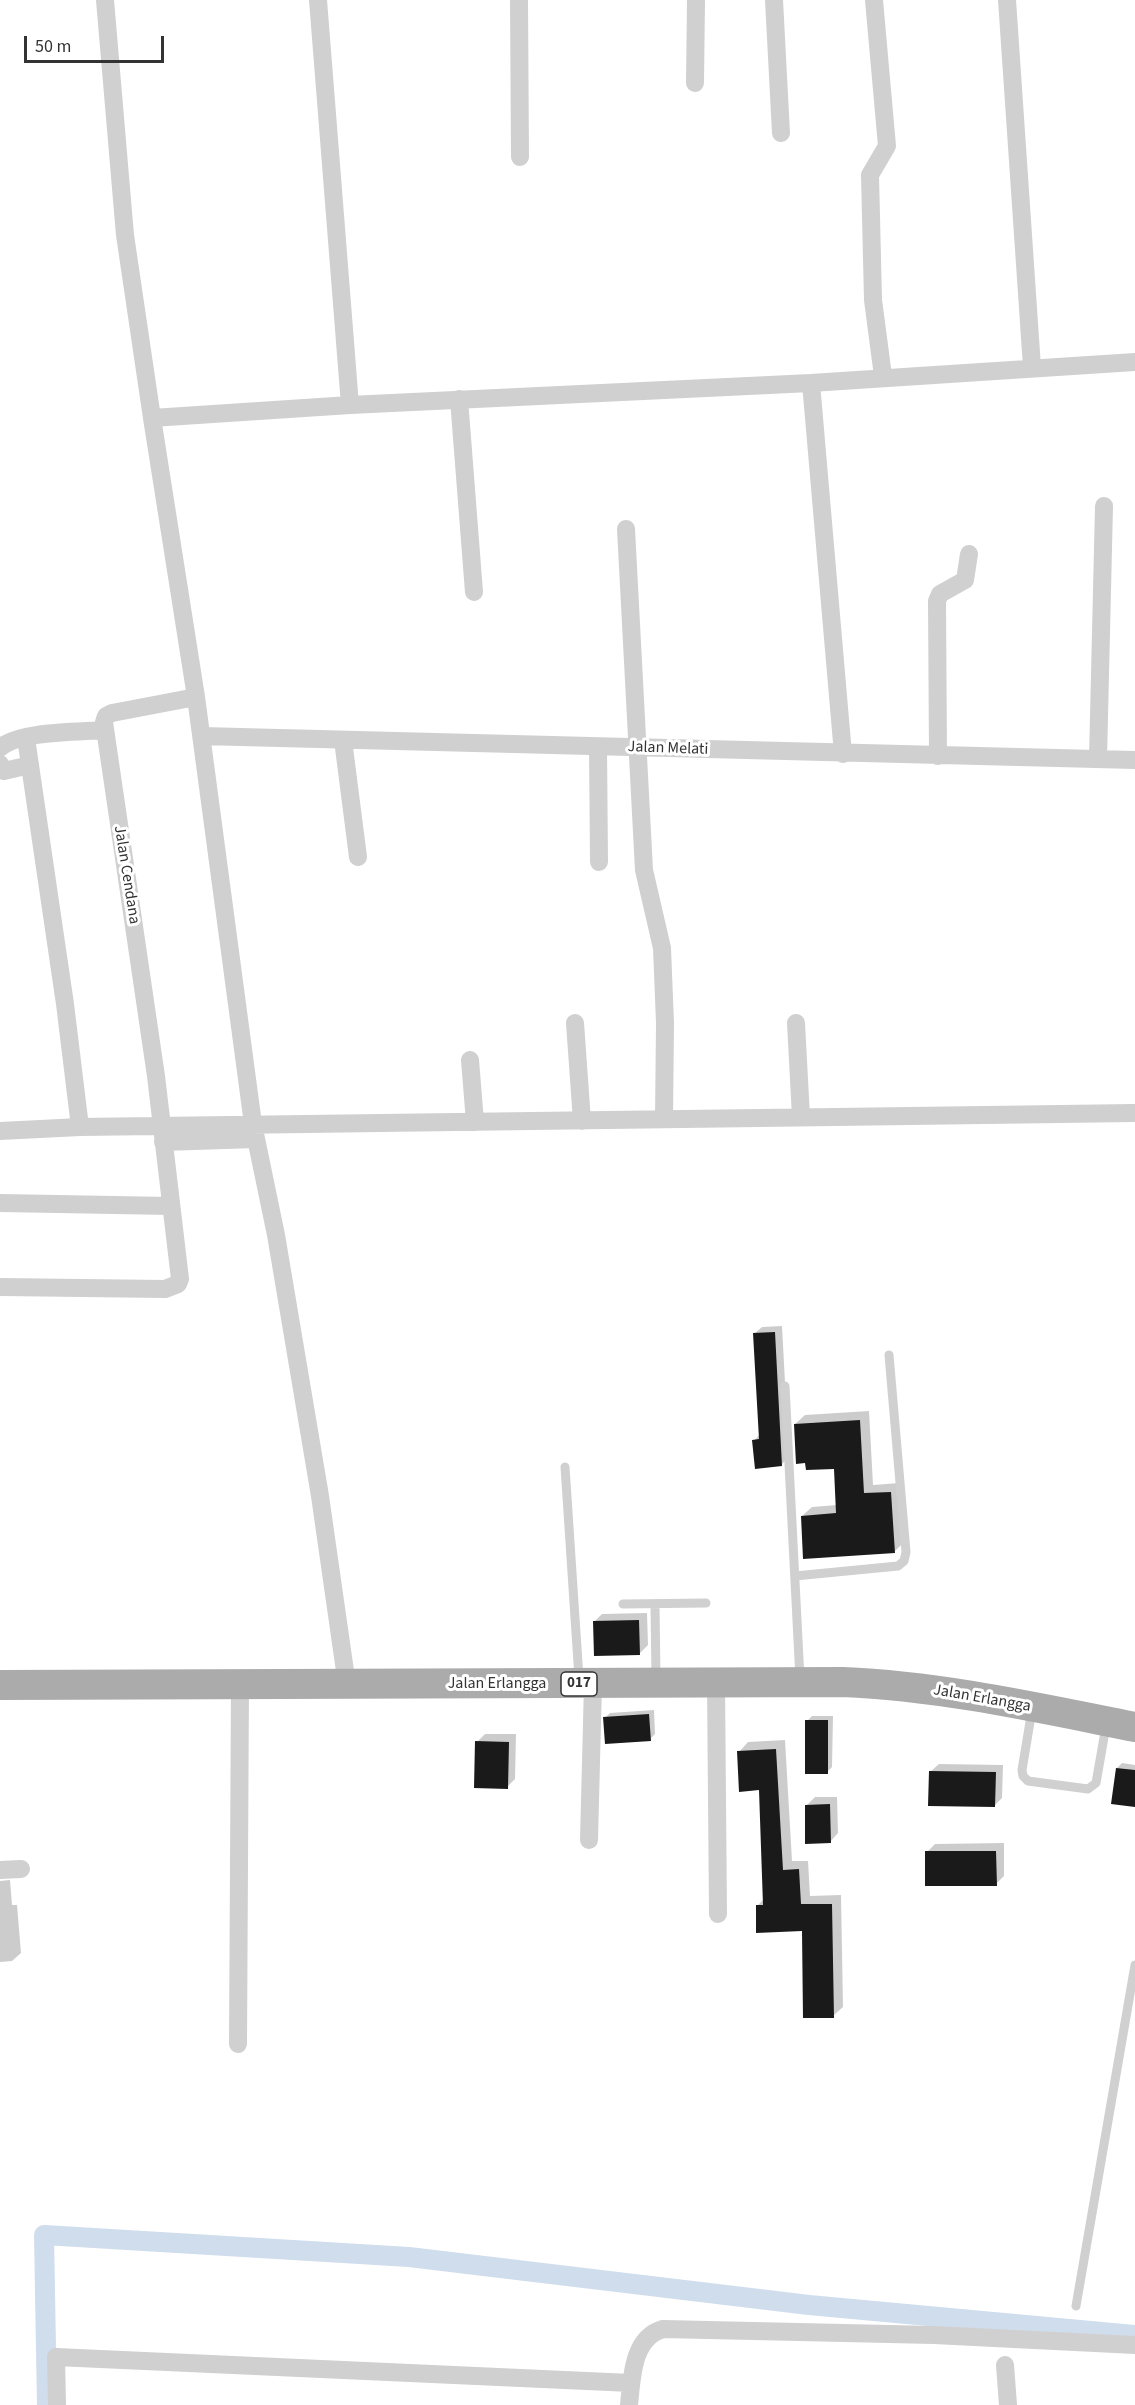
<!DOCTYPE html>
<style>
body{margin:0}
#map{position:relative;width:1135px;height:2405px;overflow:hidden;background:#fff;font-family:"Source Sans 3",sans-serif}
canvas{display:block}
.scale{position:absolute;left:24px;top:36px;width:140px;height:27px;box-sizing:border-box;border:3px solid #333;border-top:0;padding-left:8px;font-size:18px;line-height:21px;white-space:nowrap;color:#333;-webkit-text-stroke:4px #fff;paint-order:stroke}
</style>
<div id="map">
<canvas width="1135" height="2405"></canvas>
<div class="scale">50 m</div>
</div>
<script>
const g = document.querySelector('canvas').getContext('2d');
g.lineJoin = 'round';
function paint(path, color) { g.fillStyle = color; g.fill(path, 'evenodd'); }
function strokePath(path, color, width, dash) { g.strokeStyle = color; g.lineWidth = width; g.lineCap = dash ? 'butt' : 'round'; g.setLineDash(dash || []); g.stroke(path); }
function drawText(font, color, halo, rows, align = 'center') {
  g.font = font + ' "Source Sans 3",sans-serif'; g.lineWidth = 6; g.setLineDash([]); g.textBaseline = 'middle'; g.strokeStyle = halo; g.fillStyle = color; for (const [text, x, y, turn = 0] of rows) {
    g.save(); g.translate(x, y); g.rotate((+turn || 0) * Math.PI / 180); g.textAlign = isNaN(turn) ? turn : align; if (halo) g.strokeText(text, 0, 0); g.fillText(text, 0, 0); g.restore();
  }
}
const shadow = new Path2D(`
 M782,1326L789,1457L782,1464L754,1441L760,1434L754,1334L762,1327Z
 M869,1411L873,1485L900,1483L904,1542L894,1552L802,1516L812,1507L837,1505L835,1467L795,1424L805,1415Z
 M647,1613L648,1645L640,1653L594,1622L602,1614Z
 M654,1710L655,1734L650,1739L605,1718L610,1713Z
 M812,1716H833L832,1767L827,1772L807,1721Z
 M485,1734H516L515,1779L507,1787L477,1742Z
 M785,1740L792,1861H808L810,1896L841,1895L843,2007L833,2016L803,1930L757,1906L764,1899L761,1789L739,1752L748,1742Z
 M1122,1763L1135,1765V1805L1117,1768Z
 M939,1764L1003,1765L1002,1798L994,1806L930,1772Z
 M815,1797H837L838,1833L830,1842L807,1805Z
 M1004,1843V1876L996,1884L927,1852L935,1844Z
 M10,1880L12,1905H17L21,1953L12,1961L0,1962V1881Z`);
const canal = new Path2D(`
 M47,2405L44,2235L409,2257L809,2305L1135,2335`);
const building = new Path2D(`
 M775,1332L782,1466L755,1469L752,1440L759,1439L753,1333Z
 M860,1420L864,1493L891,1492L895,1553L803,1559L801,1516L836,1513L834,1469L806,1470L805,1463L796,1464L794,1424Z
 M639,1620L640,1655L594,1656L593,1621Z
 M649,1714L651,1741L605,1744L603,1717Z
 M805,1720H828V1774H805Z
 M475,1741L509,1742L508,1789L474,1788Z
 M776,1749L783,1870L799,1869L801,1904H832L834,2018H803L802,1931L756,1933V1905H763L759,1790L739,1792L737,1751Z
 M1116,1768L1135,1770V1807L1111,1804Z
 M929,1771L996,1772L995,1807L928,1806Z
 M830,1804L831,1843L805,1844V1805Z
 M925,1851H996L997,1886H925Z`);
const lane = new Path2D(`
 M785,1386L800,1679
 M565,1467L579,1678
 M795,1576L898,1566L904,1561L906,1552L889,1355
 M623,1604L706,1603
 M655,1605L656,1678
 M1032,1710L1022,1770L1023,1776L1028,1781L1088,1789L1096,1783L1106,1726
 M1076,2306L1135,1965`);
const street = new Path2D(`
 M105,0L125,235L152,418
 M318,0L350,405
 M519,0L520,157
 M774,0L781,133
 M874,0L887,146L870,175L873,300L883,376
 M1007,0L1032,367
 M695,83L696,0
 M811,383L843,754
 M459,399L474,592
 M626,529L644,870L662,948L665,1023L664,1119
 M202,736L1135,760
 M26,738L65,1004L80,1127
 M343,740L358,857
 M598,747L599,862
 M0,748C17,731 79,732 104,730
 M938,756L937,601L940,594L965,580L969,554
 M1098,759L1104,506
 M0,764L4,771L30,765
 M575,1023L582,1121
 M796,1023L801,1117
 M470,1060L475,1122
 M0,1131L80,1127L1135,1113
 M163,1142L256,1139
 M0,1203L171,1206
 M0,1287L165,1289L178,1284L180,1279L156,1076L104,722L106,716L112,713L196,697
 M716,1684L718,1914
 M347,1685L320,1496L276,1235L253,1124L196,697L152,418L350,405L811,383L1135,362
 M589,1840L593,1684
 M0,1870L21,1869
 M238,2044L240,1684
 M1005,2365L1008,2405
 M57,2405L56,2357L631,2383
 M629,2405C632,2378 632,2338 663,2329L934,2335L1135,2345`);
const primary = new Path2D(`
 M0,1685L843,1682C941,1686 1039,1708 1135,1727`);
const shields = [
 [579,1684,36]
];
const shieldNames = [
 ["017",579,1684]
];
const streetNames = [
 ["Jalan Melati",668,749,2],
 ["Jalan Cendana",126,875,81],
 ["Jalan Erlangga",497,1684],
 ["Jalan Erlangga",982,1699,10]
];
paint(shadow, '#0003');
strokePath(canal, '#d0dded', 20);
paint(building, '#1a1a1a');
strokePath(lane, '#d0d0d0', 9);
strokePath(street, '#d0d0d0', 18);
strokePath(primary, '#ababab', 30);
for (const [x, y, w] of shields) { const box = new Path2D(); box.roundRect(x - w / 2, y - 12, w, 24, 4.5); g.fillStyle = '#fff'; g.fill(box); strokePath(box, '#333', 1.5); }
drawText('bold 15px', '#333', null, shieldNames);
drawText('16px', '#333', '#fff', streetNames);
</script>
